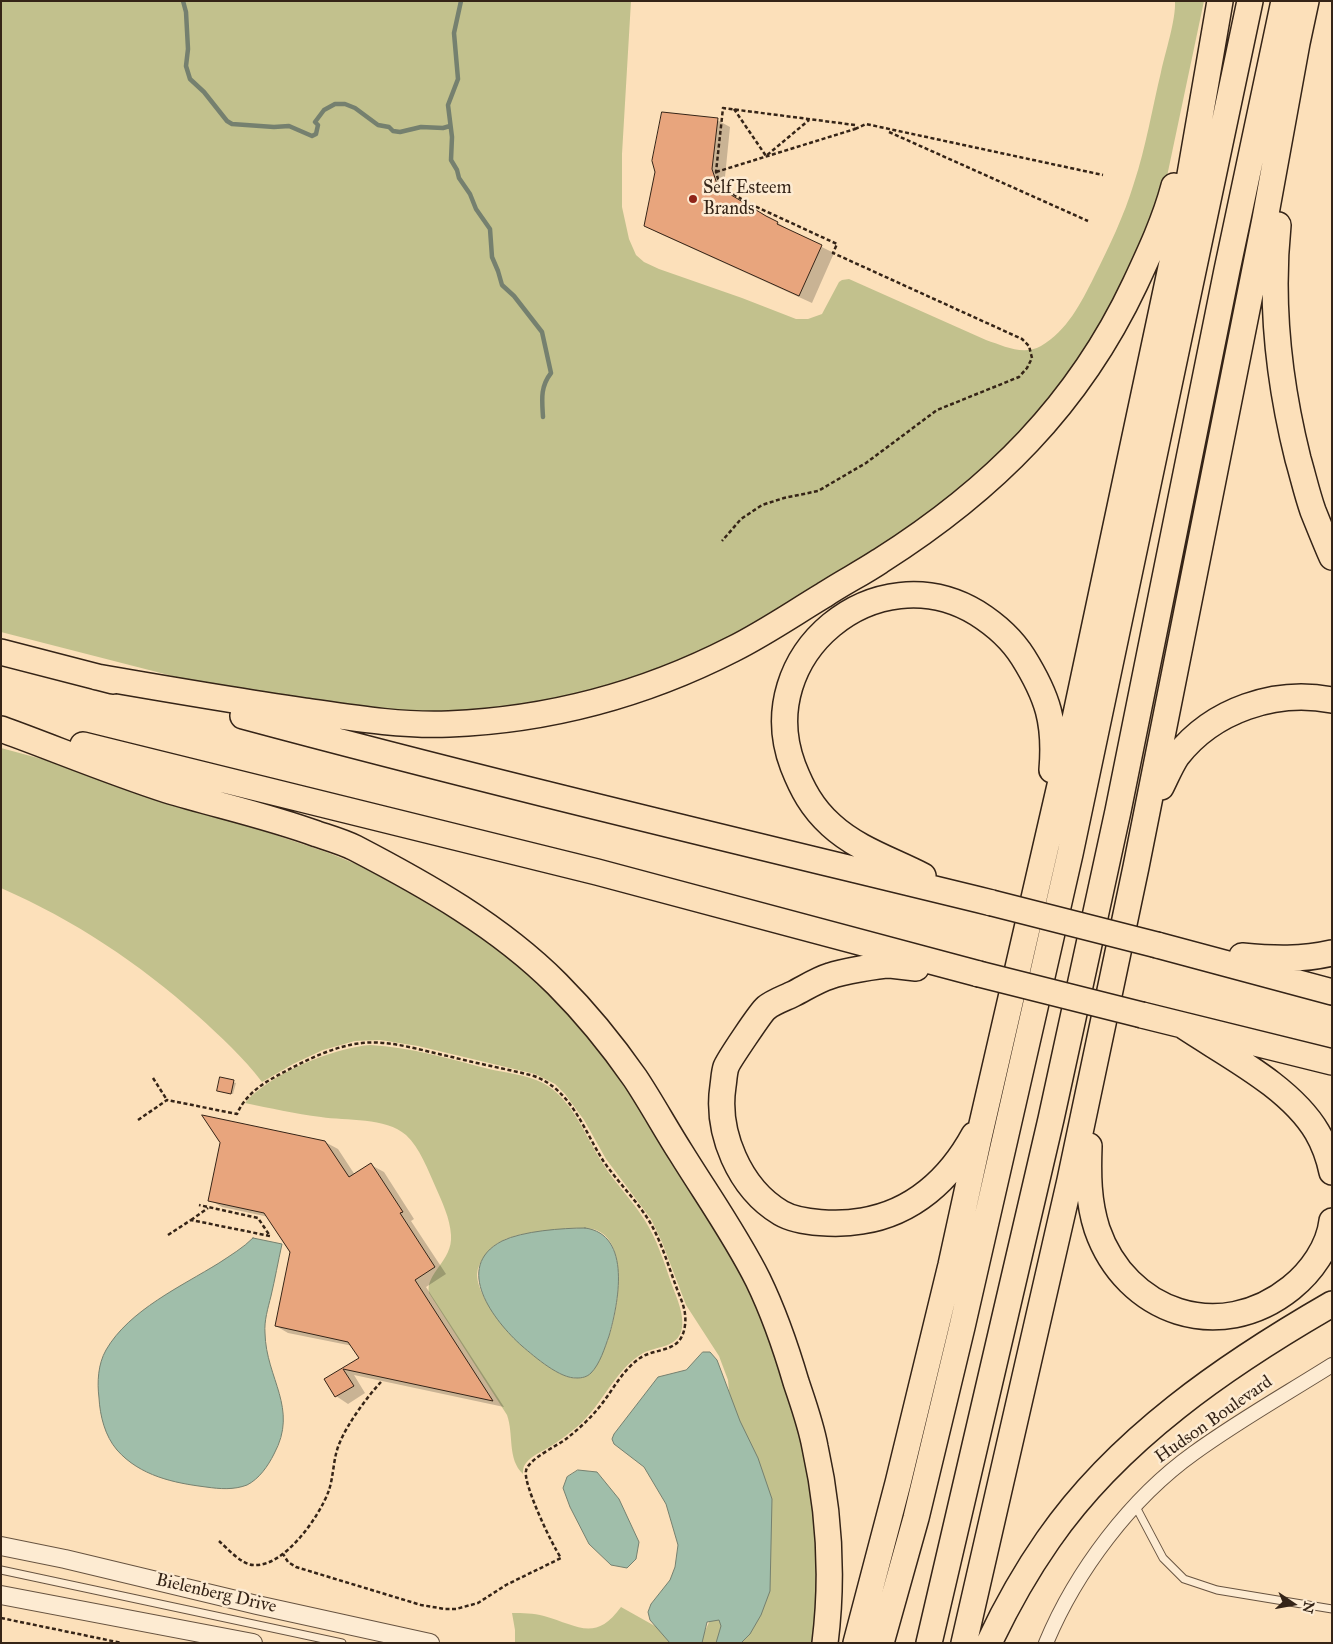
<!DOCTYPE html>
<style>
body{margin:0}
#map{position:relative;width:1333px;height:1644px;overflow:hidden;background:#fce0ba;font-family:"IM FELL Great Primer",serif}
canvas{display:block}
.frame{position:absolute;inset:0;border:2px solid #352417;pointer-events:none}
.north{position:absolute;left:1268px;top:1579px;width:50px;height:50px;-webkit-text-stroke:4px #fdebd2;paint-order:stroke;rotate:102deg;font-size:14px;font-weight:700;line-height:20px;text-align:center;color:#352417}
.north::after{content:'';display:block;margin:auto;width:18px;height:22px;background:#352417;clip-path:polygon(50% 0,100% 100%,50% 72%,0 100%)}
</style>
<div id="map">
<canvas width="1333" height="1644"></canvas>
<div class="frame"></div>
<div class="north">N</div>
</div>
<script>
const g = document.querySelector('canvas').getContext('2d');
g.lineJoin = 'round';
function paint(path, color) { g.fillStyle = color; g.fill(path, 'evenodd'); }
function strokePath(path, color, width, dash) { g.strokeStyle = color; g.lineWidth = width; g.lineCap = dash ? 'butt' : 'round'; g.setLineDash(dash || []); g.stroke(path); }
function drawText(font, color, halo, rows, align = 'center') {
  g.font = font + ' "IM FELL Great Primer",serif'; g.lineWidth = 5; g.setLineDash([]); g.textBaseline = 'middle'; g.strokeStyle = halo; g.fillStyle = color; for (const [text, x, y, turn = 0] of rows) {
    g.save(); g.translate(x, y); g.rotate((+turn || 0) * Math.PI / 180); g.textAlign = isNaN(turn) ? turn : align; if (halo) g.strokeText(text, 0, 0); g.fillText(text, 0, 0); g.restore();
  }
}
const green = new Path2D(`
 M1,1H631L622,154V207L629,239L636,255L644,262L659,269L742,298L796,319H808L822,314L839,282L842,280L849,279L986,340C1004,346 1023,356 1041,346C1067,331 1081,303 1094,277C1109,247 1124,216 1134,183C1146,147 1152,109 1161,72C1165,53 1176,20 1175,1H1204L1162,200L1123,291L1043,413L942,509L702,656L546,705L420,715L227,690L1,632Z
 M1,748L64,765L180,803L329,853L373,871L465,923L532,975L579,1024L624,1080L716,1225L775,1336L818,1500L819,1643H515V1630L512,1613C523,1613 533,1613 544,1616C577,1625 595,1643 621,1607L662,1630L704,1633L713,1614L732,1424L728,1380L719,1356L686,1305L662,1242L651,1219L606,1159L584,1120L565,1094L555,1084L535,1074L418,1046L380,1040L355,1041L323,1050L293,1064L262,1082C243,1057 221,1037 198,1016C139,963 74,920 1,888Z
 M370,1045C410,1047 450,1059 489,1069C507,1073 527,1075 543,1083C573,1099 586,1138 603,1164C615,1183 632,1200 644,1219C657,1239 664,1262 672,1285C677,1299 684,1313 682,1328C678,1350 654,1345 640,1355C614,1372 602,1405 578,1426C569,1433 561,1440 551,1446C543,1451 532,1455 526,1463C523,1467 523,1470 523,1474C507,1459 514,1434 507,1415L429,1293C425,1273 453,1261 451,1235C450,1218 442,1202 436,1188C428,1170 420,1148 406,1135C386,1117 346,1121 321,1117C295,1114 270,1108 245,1103C269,1074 333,1048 370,1045ZM573,1228C579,1229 587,1228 593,1229C635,1240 616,1330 601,1356C597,1364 589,1371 584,1377C579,1378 574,1379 569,1377C538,1368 477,1307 477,1274C478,1262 489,1249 498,1243C517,1231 552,1231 573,1228Z`);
const water = new Path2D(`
 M585,1228C633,1234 618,1305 609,1336C605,1347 600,1364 591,1373C587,1377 582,1378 577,1378C560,1379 535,1357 522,1346C494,1321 452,1267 502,1241C522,1231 563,1228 585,1228Z
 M253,1238L282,1244C278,1262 275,1279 271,1296C268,1308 264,1321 265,1333C266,1379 299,1408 274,1454C268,1466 259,1479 247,1485C234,1490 220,1489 206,1487C174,1483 140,1476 117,1450C105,1436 100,1416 99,1398C97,1382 98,1364 106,1350C129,1310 182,1286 219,1263C231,1255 243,1248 253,1238Z
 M703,1352H710L717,1360L740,1421L758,1458L772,1499L770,1591L761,1615L750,1634L741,1643H716L721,1626L719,1620L707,1622L702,1643H670L650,1620L648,1612L651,1604L670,1580L675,1567L678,1545L666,1504L644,1467L614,1444L612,1439L614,1434L658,1377L686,1370Z
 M578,1470L597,1472L619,1499L639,1542L636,1559L627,1568L611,1565L589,1544L570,1507L563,1488L567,1477Z`);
const shadow = new Path2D(`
 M717,120L730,127L725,177L730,195L790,230L789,231L834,253L812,303L658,233L645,225Z
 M233,1082L236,1083L233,1094L221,1091Z
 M325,1142L338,1149L355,1175L371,1165L384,1172L414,1219L411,1221L446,1274L426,1287L504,1407L354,1375L365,1393L348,1404L336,1396L326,1380L361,1358L353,1346L288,1333L276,1326L292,1252L269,1217L222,1207L210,1200Z`);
const stream = new Path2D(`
 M183,1L186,12L188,49L186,66L190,79L204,92L227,121L232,124L274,127L289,126L312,136L316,134L318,125L315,122L324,110L335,104H345L355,108L378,125L389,127L393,131L400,132L421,127L443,128L450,126
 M461,1L454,33L458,79L448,105L452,137L451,160L457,170L459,178L470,194L476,209L490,229L492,257L498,271L502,285L514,296L542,332L551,373C540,387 542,400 543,417`);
const building = new Path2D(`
 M662,112L718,118L712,169L718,187L766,216L778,222L777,224L822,245L799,296L644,226L655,172L652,161Z
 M220,1077L234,1080L231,1094L217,1091Z
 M202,1115L325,1141L349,1177L371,1163L403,1212L400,1213L435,1267L415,1280L493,1401L343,1369L354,1386L335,1397L324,1379L359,1358L348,1342L275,1326L290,1252L264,1213L208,1201L220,1143Z`);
const path = new Path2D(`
 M734,109L766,156L809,120
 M855,129L866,124L1103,175
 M889,132L1088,221
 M716,172L855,129V125L723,108L716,172L720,186L748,203L837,244L833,253L1022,339L1029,346L1032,358L1027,368L1019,377L937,410L866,463L818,491L784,498L762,505L741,519L722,541
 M153,1078L167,1100
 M138,1120L167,1100L237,1114C246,1093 265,1082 284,1072C308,1059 335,1046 362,1043C392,1040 423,1051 452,1057C479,1064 507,1069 534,1076C572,1090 584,1131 604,1162C618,1182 635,1199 648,1219C661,1240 668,1265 677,1289C680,1297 684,1305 685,1314C686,1321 685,1330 682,1336C675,1352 653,1349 640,1358C624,1369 615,1386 604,1401C593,1416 580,1428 566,1439C557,1446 528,1459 526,1471C523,1484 552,1545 561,1558L506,1585L478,1603L456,1609H445L421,1605L296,1567L288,1562L283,1554
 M191,1220L208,1208
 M168,1235L191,1220L270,1236L258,1218L199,1205
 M219,1541C228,1549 241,1564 253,1565C284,1568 320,1516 329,1490C334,1475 333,1457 340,1442C348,1423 367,1397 381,1382
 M1,1618L122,1643`);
const service = new Path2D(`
 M1136,1507L1163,1558L1184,1579L1217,1590L1332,1609
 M1,1570L342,1643`);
const minor = new Path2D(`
 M1046,1643C1076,1571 1131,1498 1194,1453C1238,1421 1286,1394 1332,1365`);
const tertiary = new Path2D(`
 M1,1546L65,1559L257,1605L430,1643
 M1,1595L253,1643`);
const motorway = new Path2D(`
 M1278,225C1270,303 1279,383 1298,459C1303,476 1307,494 1313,511C1319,526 1325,541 1332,557
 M1,652L113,681
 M97,677C166,689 236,701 305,711C353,718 401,726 449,724C548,720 645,694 733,649C765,633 794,613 824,595C842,583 862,573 880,561C992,490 1078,405 1135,284C1150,252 1165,220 1174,186
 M243,716C492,783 742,842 992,903
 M1,729C56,749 111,772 167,790C217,805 268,816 317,834C329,838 343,842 355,848C426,885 499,926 557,984C585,1012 612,1045 635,1078C651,1102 665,1128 681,1153C707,1195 736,1236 758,1280C774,1313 786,1348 796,1382C803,1403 811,1425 815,1447C829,1510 833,1579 825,1643
 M83,745L597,872L979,974
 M1161,787C1166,777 1171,765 1177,756C1213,710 1275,689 1332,700
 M923,876C892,860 857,849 831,825C812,808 802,789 793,766C751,655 876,552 977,613C996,625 1011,638 1023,657C1048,697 1056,723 1052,770
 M1157,945L1332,992
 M1242,956C1273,959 1302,960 1332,953
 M916,968C907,967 898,966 890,965C879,965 841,972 830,976C817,980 805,988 793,994C785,998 773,1002 766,1008C761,1012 728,1061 726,1067C724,1073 724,1080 723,1086C716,1132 739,1188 781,1213C800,1224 840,1225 862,1221C913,1213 950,1179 974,1135
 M1142,1015L1332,1062
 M1182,1025C1225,1054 1290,1086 1317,1132C1324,1144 1329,1158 1332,1172
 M1089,1146C1088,1174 1088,1201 1097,1229C1126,1313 1220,1345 1291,1288C1311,1272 1329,1247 1332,1221
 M856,1643L898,1483L951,1265L979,1137L1070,742L1187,192L1220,1
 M881,1643L916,1518L962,1327L1070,854L1250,1
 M929,1643L1051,1119L1118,811L1227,270L1284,1
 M964,1643L1070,1180L1136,867L1265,219L1297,43L1306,1
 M989,1643C1006,1607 1025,1573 1048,1540C1118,1439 1226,1365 1332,1304`);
const motorwayBridge = new Path2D(`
 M992,903L1157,945
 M979,974L1142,1015`);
const markers = [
 [693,199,5,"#8f2418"]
];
const poiNames = [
 ["Self Esteem",703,189],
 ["Brands",703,210]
];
const streetNames = [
 ["Hudson Boulevard",1214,1420,-35],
 ["Bielenberg Drive",216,1594,13]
];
paint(green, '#c2c18d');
paint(water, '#a0beaa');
strokePath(water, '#75806f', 1);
paint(shadow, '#0003');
strokePath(stream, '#75806f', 4.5);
paint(building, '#e8a57d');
strokePath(building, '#352417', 1);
strokePath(service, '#675340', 9);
strokePath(minor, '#675340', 16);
strokePath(tertiary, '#675340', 20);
strokePath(motorway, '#352417', 28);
strokePath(path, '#352417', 2.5, [4, 2.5]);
strokePath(service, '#fdebd2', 7);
strokePath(minor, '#fdebd2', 14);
strokePath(tertiary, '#fdebd2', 18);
strokePath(motorway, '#fce0ba', 25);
strokePath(motorwayBridge, '#352417', 28, []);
strokePath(motorwayBridge, '#fce0ba', 25);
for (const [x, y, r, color] of markers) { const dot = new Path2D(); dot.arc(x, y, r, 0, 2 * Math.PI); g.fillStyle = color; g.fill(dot); strokePath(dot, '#fdebd2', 2); }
drawText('18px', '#352417', '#fdebd2', poiNames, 'left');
drawText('18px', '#352417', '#fdebd2', streetNames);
</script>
